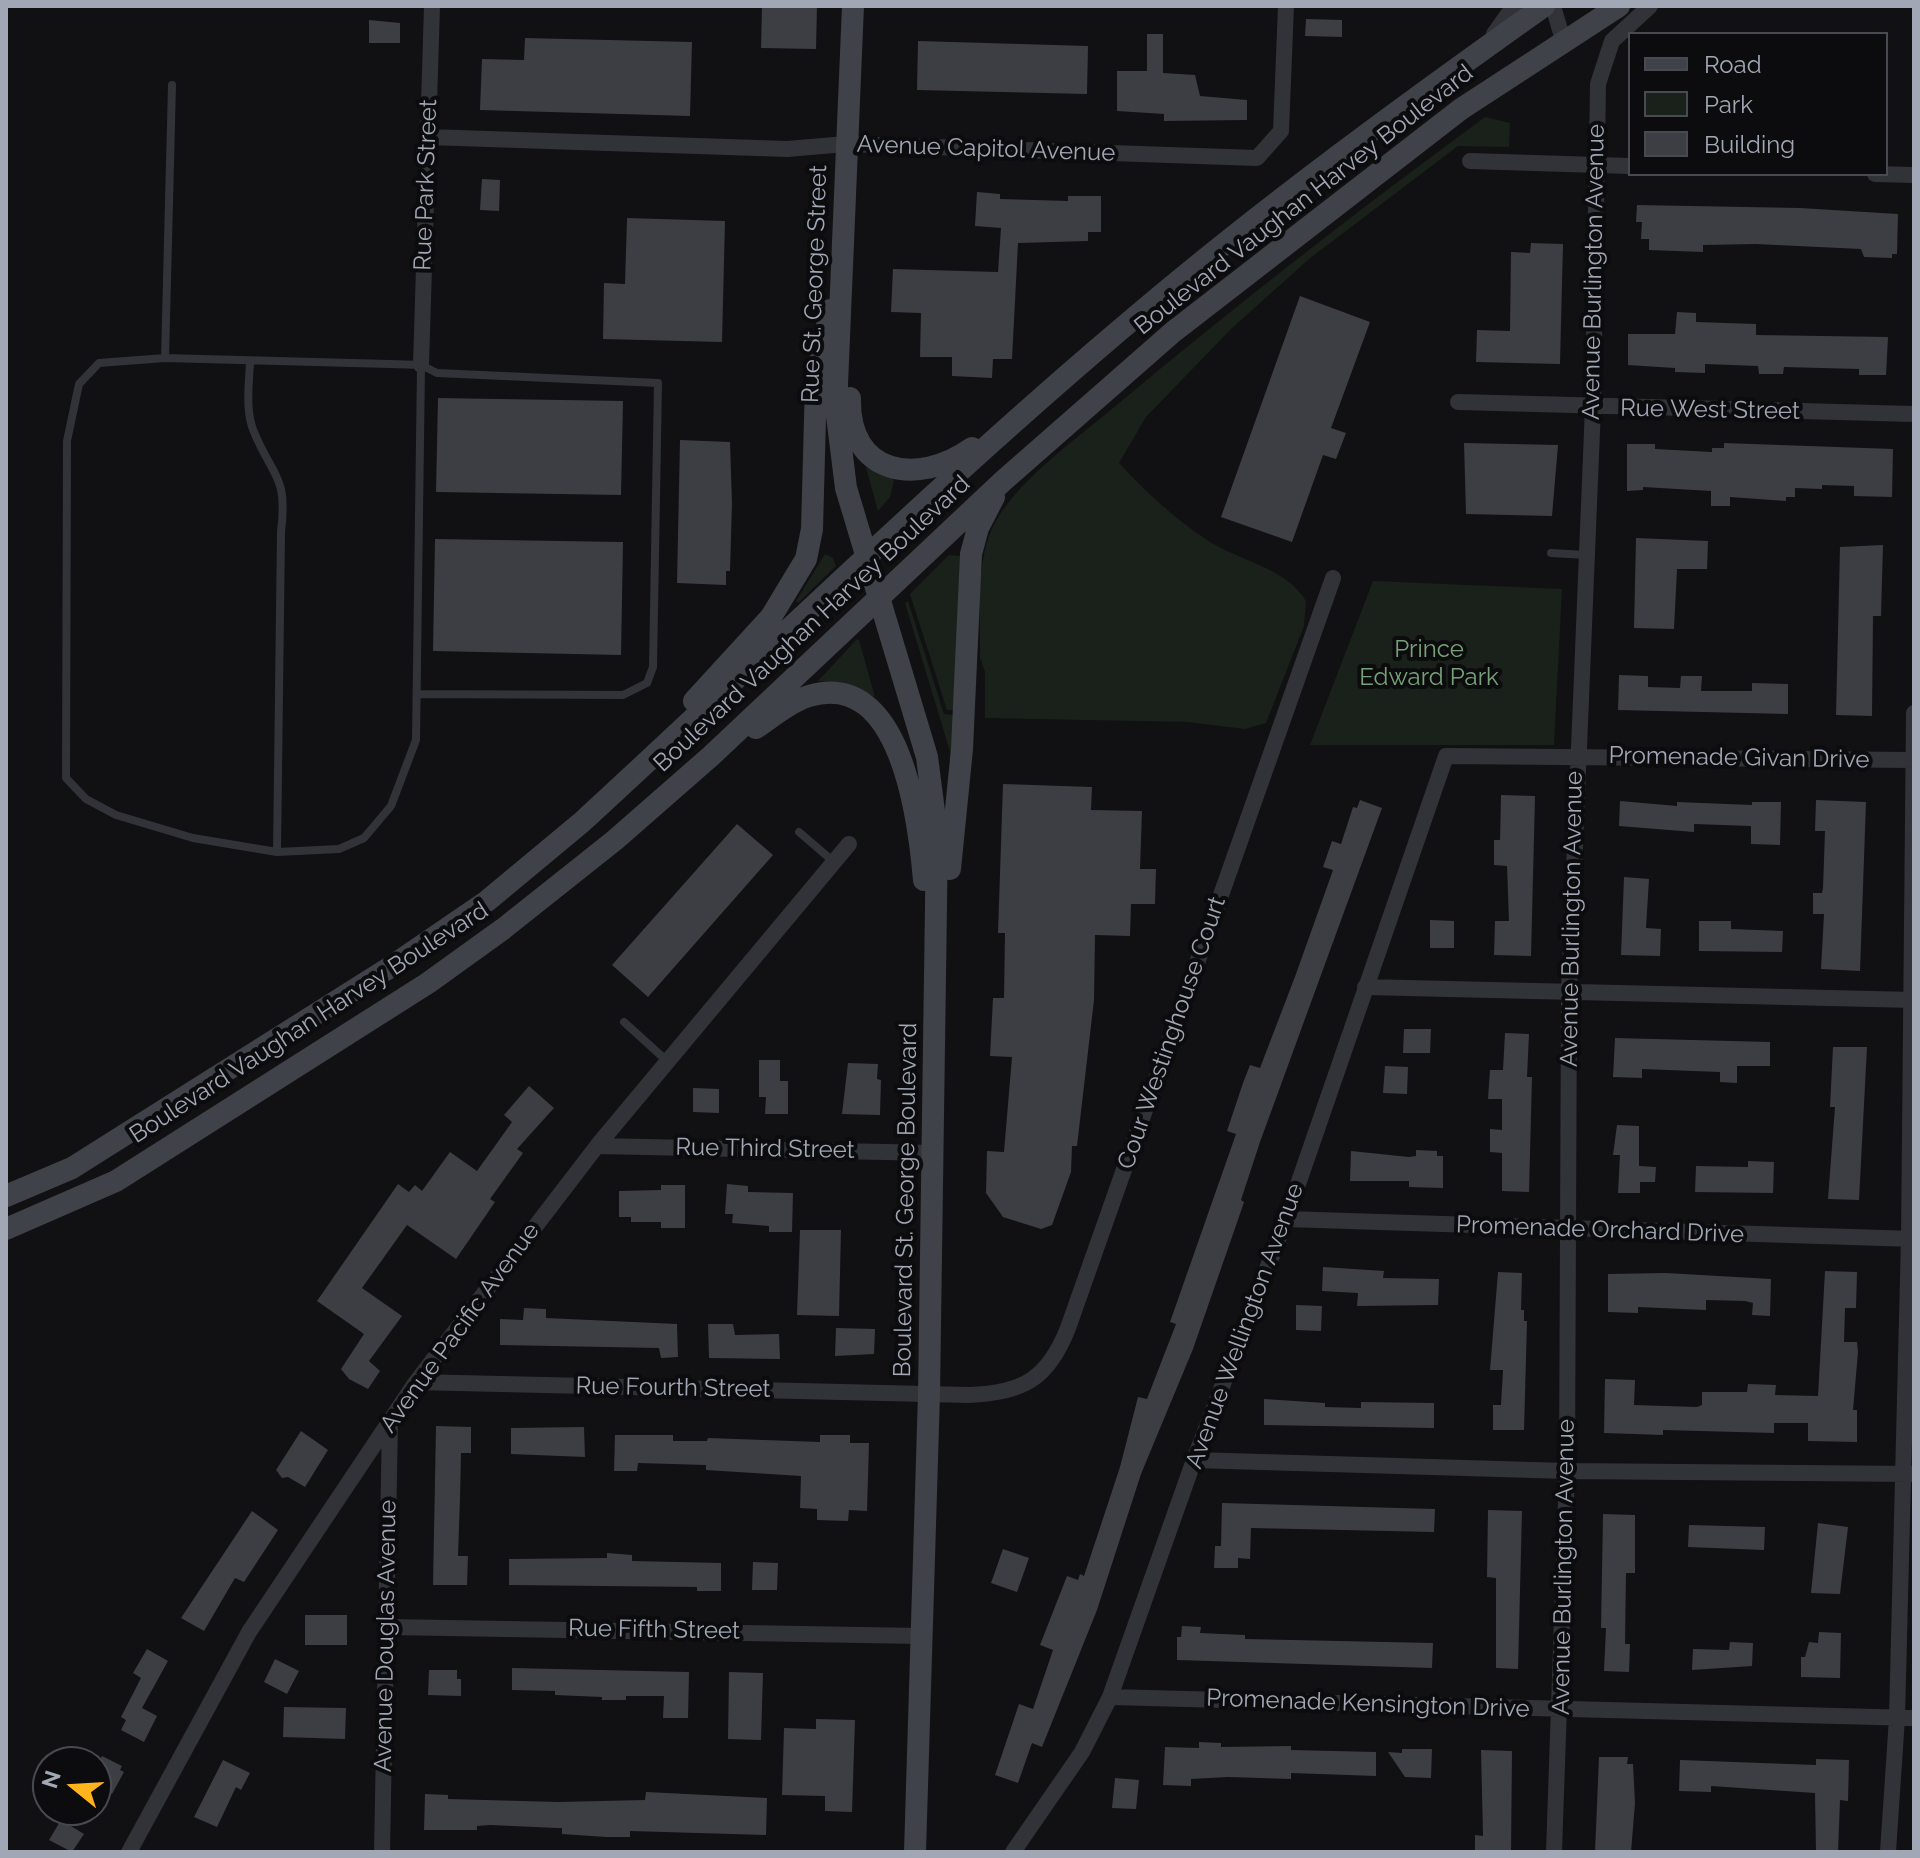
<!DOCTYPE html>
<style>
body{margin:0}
#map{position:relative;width:1920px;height:1858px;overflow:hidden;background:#111113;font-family:Raleway,sans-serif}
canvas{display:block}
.frame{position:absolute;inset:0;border:8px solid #a1a7b5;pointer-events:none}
.legend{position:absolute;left:1628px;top:32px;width:260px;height:144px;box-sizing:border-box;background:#0c0c0e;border:2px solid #484a51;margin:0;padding:10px 14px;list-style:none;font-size:24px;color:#a1a7b5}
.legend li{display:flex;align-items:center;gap:16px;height:40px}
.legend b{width:40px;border:2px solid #484a51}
.north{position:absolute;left:32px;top:1746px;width:80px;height:80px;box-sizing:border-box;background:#0c0c0e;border:2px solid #484a51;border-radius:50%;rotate:288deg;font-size:22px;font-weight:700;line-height:32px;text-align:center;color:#a1a7b5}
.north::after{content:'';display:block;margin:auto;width:28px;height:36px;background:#ffb41e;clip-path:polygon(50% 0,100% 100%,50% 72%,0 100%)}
</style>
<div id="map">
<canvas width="1920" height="1858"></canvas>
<div class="frame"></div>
<ul class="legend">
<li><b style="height:10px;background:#404249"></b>Road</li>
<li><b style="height:22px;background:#19211a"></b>Park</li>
<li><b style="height:22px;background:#3d3e43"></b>Building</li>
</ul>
<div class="north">N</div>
</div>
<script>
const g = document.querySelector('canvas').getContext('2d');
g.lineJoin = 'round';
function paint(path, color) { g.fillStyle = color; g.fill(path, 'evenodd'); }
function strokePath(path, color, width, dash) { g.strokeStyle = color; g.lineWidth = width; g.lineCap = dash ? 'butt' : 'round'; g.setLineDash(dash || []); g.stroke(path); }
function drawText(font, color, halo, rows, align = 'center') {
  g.font = font + ' Raleway,sans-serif'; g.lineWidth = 8; g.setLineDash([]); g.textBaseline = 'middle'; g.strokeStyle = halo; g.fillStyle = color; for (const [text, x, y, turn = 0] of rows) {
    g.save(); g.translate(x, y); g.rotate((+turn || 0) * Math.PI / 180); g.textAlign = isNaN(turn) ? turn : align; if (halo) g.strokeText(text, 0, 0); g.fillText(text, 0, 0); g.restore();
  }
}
const green = new Path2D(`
 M1485,117L1510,123L1509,147L1458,146L1309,259L1231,329L1146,417L1119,463C1145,491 1175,519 1207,540C1238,561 1286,567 1306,601L1304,626L1266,723L1245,729L1188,722L985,718V672L980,658C981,614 974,560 996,521C1020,478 1080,436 1118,404C1237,304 1360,209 1485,117Z
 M870,466L894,480L890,497L878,511L866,468Z
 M825,554L833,558L836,566L798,603L796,601Z
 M949,555L960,556L954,710H947L910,594Z
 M1373,581L1562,589L1554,745H1310Z
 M908,601L944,714L954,715L952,758L905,603Z
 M857,639L859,640L875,697L845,683L818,681Z`);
const building = new Path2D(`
 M762,6H817L816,49L761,48Z
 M1306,19L1342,20V37L1305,36Z
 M369,20L400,23V43H369Z
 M1147,34H1163V73L1195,75L1200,96L1247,100V120L1164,121V114L1117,111V71H1147Z
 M525,38L692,42L690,116L480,110L482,59L524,60Z
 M918,41L1088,46L1087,94L917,90Z
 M482,179L500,180L499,211L480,210Z
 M977,192L1000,194V199L1068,201V196H1101V232H1088V241L1018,243L1012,359H993L992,378L952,376V357H920L921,313L891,312L893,269L998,272L1001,228L975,226Z
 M1637,205L1800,208L1898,214L1897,254H1892V258L1864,257L1861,249L1756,244L1703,245V252L1649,250V239H1641L1642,222H1636Z
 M627,218L725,221L722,342L603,339L604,283L625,284Z
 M1531,243L1563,244L1560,364L1476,362L1477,330L1510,331L1511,252L1530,253Z
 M1300,296L1370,322L1331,428L1346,433L1336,459L1323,455L1292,542L1221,517Z
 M1677,312L1696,313V322L1756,324V335L1888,337L1886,375H1859V369L1784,367L1783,374H1759L1758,366L1705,364V373L1675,372V368L1628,365V334H1675Z
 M438,398L623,401L621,495L436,492Z
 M680,440L730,442L732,503L730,571H726V585L677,583Z
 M1464,443L1558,445L1552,516L1466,514Z
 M1724,443L1893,449L1892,497L1854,496V486L1822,485V489L1795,488V497H1786V501L1730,497V506H1711V491L1643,487V490L1627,491V444H1655V449L1712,452V448H1724Z
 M1636,538L1708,541L1707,569H1677L1674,629L1634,628Z
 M435,539L623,542L621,655L433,651Z
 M1883,545L1881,616H1873L1872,716L1836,715L1840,547Z
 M1619,675L1648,676V687L1680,688L1681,676H1702L1701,691H1752V683L1788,684V714L1618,710Z
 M1003,784L1092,787L1091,810L1142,811L1140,869H1156L1155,904H1131L1130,936L1095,935L1094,1000L1077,1146H1072L1071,1172L1052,1225L1041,1229L1003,1217L986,1193L987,1151L1004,1152L1012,1057L990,1056L993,998H1004L1005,933H998Z
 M1501,795L1535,796L1531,956L1494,955L1495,921H1509L1507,866L1494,865V840H1500Z
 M1360,800L1382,808L1260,1142L1241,1200L1244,1202L1241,1211L1193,1349L1141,1474L1097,1610L1042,1747L1032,1743L1018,1783L995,1775L1019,1704L1033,1709L1053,1650L1040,1645L1067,1576L1078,1580L1080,1574L1084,1576L1120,1467L1138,1397L1147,1399L1176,1324L1170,1322L1176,1305L1236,1134L1227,1131L1243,1083L1250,1065L1260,1068L1296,974L1333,870L1323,867L1332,841L1341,844L1353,807L1357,808Z
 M1816,800L1866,802L1860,971L1821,969L1824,914H1813V893H1822L1823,888L1825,831H1815Z
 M1620,801L1677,806V802L1752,805V802H1781L1780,845L1751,844V826L1694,824V832L1619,826Z
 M737,824L773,855L648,997L612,965Z
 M1624,877L1649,879L1646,928L1661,929L1660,956L1621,955Z
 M1430,920L1454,921V948H1430Z
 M1699,921H1731V929L1783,931L1782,952L1699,951Z
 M1404,1029H1431L1430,1053H1403Z
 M1505,1033L1529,1034L1527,1077H1532L1529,1192L1502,1191V1153L1490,1152V1129L1502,1130V1099H1488L1490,1070H1503Z
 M1615,1038L1770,1042V1066H1737V1083L1720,1082V1072L1642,1069V1078L1613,1077Z
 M1833,1047H1867L1859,1200L1828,1199L1835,1107H1830Z
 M759,1060H780V1081H788V1114H765L766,1097H759Z
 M848,1063L878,1064L877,1079L881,1080L880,1115L842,1114Z
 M1385,1066L1408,1067L1407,1094L1383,1093Z
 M529,1086L554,1108L517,1149L523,1153L490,1199L495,1202L456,1259L407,1225L362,1288L402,1316L369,1361L380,1371L368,1389L349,1379L341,1369L364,1334L317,1301L398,1184L409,1192L415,1185L422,1191L450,1152L477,1171L512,1122L504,1115Z
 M693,1088L719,1089V1113L693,1112Z
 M1617,1125L1639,1126V1166L1656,1167L1655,1182H1640V1193H1618L1620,1155H1613Z
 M1416,1150L1437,1151V1156H1443V1188L1409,1187V1181H1350L1351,1151L1409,1157L1416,1156Z
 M1748,1161L1774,1162L1773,1193L1695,1192L1696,1166L1748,1167Z
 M727,1184L748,1186V1192L793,1193L792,1232H769V1226L732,1223L733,1214H725Z
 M661,1185H685V1228H661V1222H631V1217H619V1191L661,1190Z
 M800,1230H841L839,1316L797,1315Z
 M1323,1267L1384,1271L1383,1278L1439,1279L1438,1305L1357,1306L1358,1293L1322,1291Z
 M1825,1271L1857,1272L1856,1308H1845L1844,1342H1857L1858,1352L1853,1410H1857V1442L1808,1441V1423H1774V1433L1663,1430V1435L1604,1433L1605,1379L1635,1380L1634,1405L1697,1407L1702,1405V1392H1747L1748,1384L1776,1385L1775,1395L1818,1396Z
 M1498,1272L1522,1273L1521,1310H1524V1321H1527L1524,1430H1493V1405H1501L1503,1370H1490Z
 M1666,1273L1771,1279L1770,1316L1752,1315L1753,1303L1745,1301L1706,1300V1310L1638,1307V1313L1608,1312V1274Z
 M1296,1305L1322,1306L1321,1331L1296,1330Z
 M524,1308L546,1309V1318L677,1324L678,1357L661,1358L659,1348L500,1345V1319L523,1320Z
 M708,1324H733L735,1335L779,1334L780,1359L709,1358Z
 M836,1328L875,1329L874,1354L835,1356Z
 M1264,1399L1325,1403V1407L1361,1408V1402L1434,1403V1428L1264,1425Z
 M436,1426L471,1427V1453H461L460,1498L458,1556H468L467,1585H433Z
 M584,1427L585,1457L511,1454V1428Z
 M301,1431L328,1450L305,1487L288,1477L282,1478L276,1470Z
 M615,1435H673V1441H707L708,1438L820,1442V1435H850V1443H869L867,1511L849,1510L848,1521L817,1520V1509L800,1508L801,1476L706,1470V1465L638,1463L637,1471H614Z
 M1222,1503L1435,1509L1434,1532L1251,1528L1250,1559L1238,1558V1568H1214L1215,1546H1221Z
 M1488,1510L1522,1511L1518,1669L1496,1668V1578L1487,1577Z
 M252,1511L278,1530L244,1582L235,1578L204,1631L181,1618Z
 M1603,1514L1635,1515V1573H1626L1625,1644H1630L1629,1672L1604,1671L1606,1628H1601Z
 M1818,1523L1848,1527L1840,1594L1811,1593Z
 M1689,1525L1765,1527L1764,1550L1688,1547Z
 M1003,1549L1029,1558L1017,1592L991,1583Z
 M607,1553L632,1555V1561L721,1563V1591H697V1587L509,1585V1559L607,1558Z
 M753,1562L778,1563L777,1590H752Z
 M305,1615H347V1645H305Z
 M1182,1626L1201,1627L1200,1633L1245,1635V1639L1433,1643L1432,1668L1177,1660V1637H1181Z
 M1819,1632L1841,1633L1840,1678L1801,1677V1657H1805L1809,1642L1818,1643Z
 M1730,1642L1753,1643L1752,1666L1692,1670L1693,1649L1729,1650Z
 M147,1649L168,1661L142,1708L157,1716L144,1742L121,1730L126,1720L121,1717L141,1678L133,1673Z
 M275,1659L299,1671L287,1694L264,1682Z
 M512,1668L689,1672L688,1718H663L664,1696H626V1700H602V1697L555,1695V1691L512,1690Z
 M429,1670H457V1679H461V1696L428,1695Z
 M729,1672L763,1673L761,1740L728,1739Z
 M284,1707L346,1708L345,1739L283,1737Z
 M816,1719L855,1720L852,1812L825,1811V1796L782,1795L784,1728L816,1729Z
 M1199,1742L1221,1743V1747L1291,1746V1750L1376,1752V1776L1291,1773V1779L1228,1777L1191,1779V1786L1163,1785L1165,1747L1199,1748Z
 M1402,1749H1432L1431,1778L1405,1777L1388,1752L1402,1753Z
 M1481,1750L1512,1751L1511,1852H1475V1835L1483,1836Z
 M102,1756L122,1766L120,1770L124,1772L112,1794L96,1785V1767Z
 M1599,1757H1628L1627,1764H1633L1635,1803L1631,1852H1595Z
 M1816,1759L1849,1760L1848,1801L1840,1800L1838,1852H1816L1815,1793L1711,1786V1792L1679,1791L1680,1760L1816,1765Z
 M223,1760L250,1773L241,1790L236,1787L217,1827L194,1817Z
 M1115,1778L1139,1780L1136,1809L1112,1808Z
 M646,1792L767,1798L766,1835L630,1831V1837H606L562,1834V1828H557L490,1825L477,1826V1830H424L425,1794L448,1795V1799L558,1802L645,1800Z
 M61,1820L84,1834L72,1852L49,1840Z`);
const service = new Path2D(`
 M165,358L172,85
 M250,362C249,384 245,411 254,432C273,478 288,475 281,532L277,852
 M1551,553L1586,555
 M418,694L623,695L647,683L653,667L658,383L437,373L421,365L390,364L165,358L99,363L79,384L67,441L66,778L86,799L116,815L193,838L277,852L339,849L364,838L391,806L416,740L421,366
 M799,832L834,862
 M624,1022L667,1061`);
const minor = new Path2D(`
 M1553,6L1563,40
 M1494,34L1514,6
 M428,137L787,149L846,144L1257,158L1281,131L1286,6
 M1470,161L1630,166
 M1875,174L1914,175
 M421,365L432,6
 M1458,402L1914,414
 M1365,987L1914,1000
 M597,1146L933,1153
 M1286,1219L1914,1239
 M416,1382L969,1395C1023,1393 1048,1379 1068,1328L1333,578
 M1194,1460L1567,1471L1914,1474
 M388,1627L921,1636
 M1110,1697L1914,1718
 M129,1852L249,1632L416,1382L597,1146L849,844
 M382,1852L390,1422
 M1013,1852L1082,1752L1110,1697L1194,1460L1286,1219L1446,756L1914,760
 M1554,1852L1567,1471L1569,991L1593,407L1598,84L1612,41L1650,6
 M1888,1852L1897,1718L1909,1238L1914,713`);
const secondary = new Path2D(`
 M853,6L836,408L846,488L927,757L937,835L929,1394L915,1852
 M850,398C848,475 917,487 972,448
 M694,701L771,617L806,559L812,529L816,382L830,310
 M756,728C772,717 790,702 809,696C902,668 919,823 924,880
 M950,869L962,749L971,554L978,528L994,497
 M6,1196L72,1168L392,966L487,901L582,822C767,652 947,475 1140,313C1269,204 1406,104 1544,6
 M6,1229L116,1181L428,983L503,929L615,840L711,756L1003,481L1173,332L1461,109L1619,6`);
const streetNames = [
 ["Avenue Capitol Avenue",986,149,2],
 ["Rue Park Street",426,185,-88],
 ["Boulevard Vaughan Harvey Boulevard",1304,200,-38],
 ["Avenue Burlington Avenue",1594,272,-89],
 ["Rue St. George Street",815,284,-88],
 ["Rue West Street",1710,410,1],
 ["Boulevard Vaughan Harvey Boulevard",812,624,-43],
 ["Promenade Givan Drive",1739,758,1],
 ["Avenue Burlington Avenue",1572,919,-89],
 ["Boulevard Vaughan Harvey Boulevard",309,1023,-33],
 ["Cour Westinghouse Court",1172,1033,-71],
 ["Rue Third Street",765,1149,1],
 ["Boulevard St. George Boulevard",906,1200,-89],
 ["Promenade Orchard Drive",1600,1230,2],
 ["Avenue Wellington Avenue",1245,1326,-70],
 ["Avenue Pacific Avenue",460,1328,-54],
 ["Rue Fourth Street",673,1388,1],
 ["Avenue Burlington Avenue",1564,1567,-89],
 ["Rue Fifth Street",654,1630,1],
 ["Avenue Douglas Avenue",386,1636,-89],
 ["Promenade Kensington Drive",1368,1704,2]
];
const parkNames = [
 ["Prince",1429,650],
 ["Edward Park",1429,678]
];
paint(green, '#19211a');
paint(building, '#3d3e43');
strokePath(service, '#323338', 8);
strokePath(minor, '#323338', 16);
strokePath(secondary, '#404249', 22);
drawText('24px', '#a1a7b5', '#0c0c0e', streetNames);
drawText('24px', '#77a279', '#0c0c0e', parkNames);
</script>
